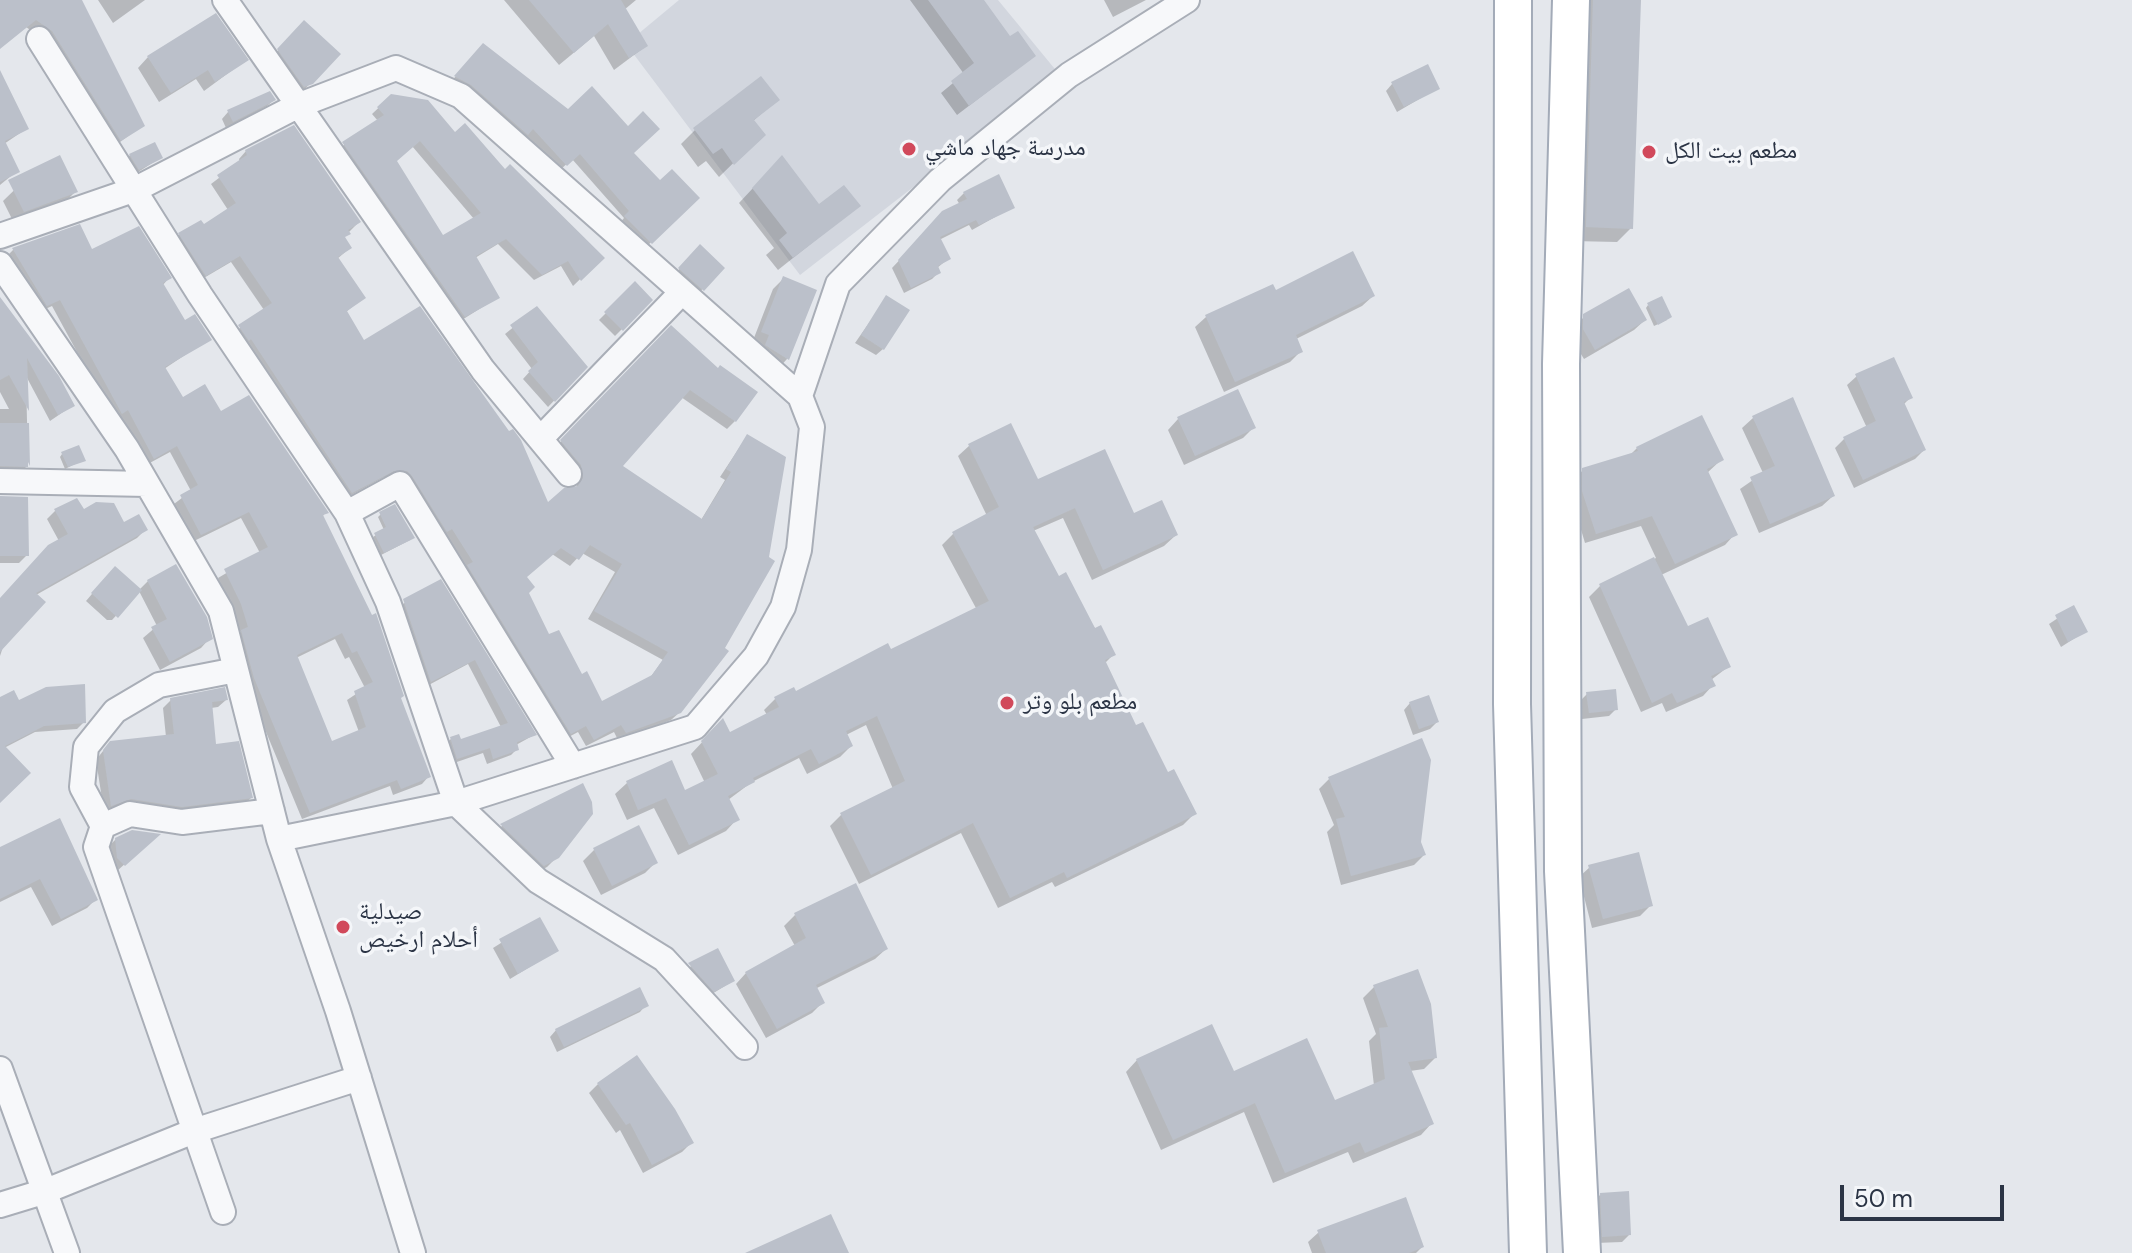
<!DOCTYPE html>
<meta charset="utf-8">
<style>
body{margin:0}
#map{position:relative;width:2132px;height:1253px;overflow:hidden;background:#e4e7ec;font-family:"DM Sans",sans-serif}
canvas{display:block}
.scale{position:absolute;left:1840px;top:1185px;width:164px;height:36px;box-sizing:border-box;border:4px solid #2b3445;border-top:0;padding-left:10px;font-size:24px;line-height:28px;white-space:nowrap;color:#2b3445;-webkit-text-stroke:6px #f4f6f9;paint-order:stroke}
</style>
<div id="map">
<canvas width="2132" height="1253"></canvas>
<div class="scale">50 m</div>
</div>
<script>
const g = document.querySelector('canvas').getContext('2d');
g.lineJoin = 'round';
function paint(path, color) { g.fillStyle = color; g.fill(path, 'evenodd'); }
function strokePath(path, color, width, dash) { g.strokeStyle = color; g.lineWidth = width; g.lineCap = dash ? 'butt' : 'round'; g.setLineDash(dash || []); g.stroke(path); }
function drawText(font, color, halo, rows, align = 'center') {
  g.font = font + ' "DM Sans","Noto Naskh Arabic",sans-serif'; g.lineWidth = 7; g.setLineDash([]); g.textBaseline = 'middle'; g.strokeStyle = halo; g.fillStyle = color; for (const [text, x, y, turn = 0] of rows) {
    g.save(); g.translate(x, y); g.rotate((+turn || 0) * Math.PI / 180); g.textAlign = isNaN(turn) ? turn : align; if (halo) g.strokeText(text, 0, 0); g.fillText(text, 0, 0); g.restore();
  }
}
const built = new Path2D(`
 M679,0H998L1059,74L800,275L626,44Z`);
const shadow = new Path2D(`
 M0,0H80L143,125L112,148L43,39L26,27L0,48Z
 M98,0H145L113,23Z
 M504,0H636L624,10L646,46L614,70L594,36L559,65Z
 M910,0H981L1010,39L1034,56L957,115L941,93L964,74Z
 M1104,0H1146L1113,17Z
 M1580,0H1639L1631,228L1617,242L1572,241Z
 M304,23L338,55L300,94L268,61Z
 M477,52L632,153L660,183L697,198L644,249L619,224L624,218L572,159L559,171L525,135L520,140L449,84Z
 M148,57L246,60L204,91L196,79L159,102L138,68Z
 M1392,84L1438,88L1397,112L1386,91Z
 M0,87L26,129L4,144L17,171L0,185Z
 M391,96L505,172L602,258L573,286L561,266L534,280L498,244L475,258L497,298L457,323L337,150L378,121L372,114ZM412,146L474,219L443,238L394,161Z
 M274,100L267,106L226,128L222,119L228,112Z
 M777,100L753,121L763,134L719,177L706,161L698,167L681,144L695,130Z
 M246,151L359,222L343,238L350,248L337,259L363,298L346,312L364,342L547,506L577,488L574,473L554,449L671,328L735,421L727,429L681,397L620,466L701,520L725,480L720,477L747,436L680,712L671,720L618,740L614,732L586,746L578,732L563,740L399,477H384L344,499L232,334L264,310L231,262L197,282L172,242L180,234L203,227L228,210L211,184L240,162L239,159ZM582,553L615,572L588,619L663,660L649,679L601,703L548,637L526,593L525,578L552,554L570,566Z
 M130,155L160,158L132,176L123,162Z
 M37,168L76,191L65,202L13,221L3,201Z
 M768,172L819,207L858,206L778,270L766,255L774,248L739,203Z
 M964,193L1013,207L972,230L969,225L939,240L948,259L937,268L939,272L932,279L904,293L892,268L944,213L960,205L957,200Z
 M700,247L722,268L696,296L673,276Z
 M13,250L91,252L169,278L162,286L184,323L209,339L164,369L182,400L220,414L326,512L322,517L429,776L422,784L393,795L390,786L302,819L247,686L235,639L241,633L218,578L260,553L241,518L194,541L174,504L191,491L170,452L146,465L120,416L114,420L52,306L39,312L6,257ZM335,639L345,659L349,657L365,688L347,700L359,732L331,744L296,658Z
 M783,279L814,291L787,359L777,370L752,343L773,289Z
 M635,284L651,300L615,336L599,320Z
 M1275,293L1373,296L1362,306L1296,339L1301,351L1290,362L1224,392L1195,327L1206,317Z
 M887,297L883,349L876,355L855,343Z
 M0,300L72,406L50,421L26,376L28,465L22,471L0,474V409H9L0,392Z
 M1648,305L1667,320L1654,326L1646,308Z
 M536,309L586,367L548,407L523,379L532,369L505,334Z
 M1585,316L1645,320L1634,330L1584,359L1573,341L1574,327Z
 M1857,376L1910,398L1903,405L1924,450L1915,459L1854,488L1835,448L1844,439L1867,428L1847,385Z
 M1792,400L1833,496L1822,506L1759,533L1740,489L1763,473L1742,428L1753,418Z
 M1178,419L1253,428L1243,438L1184,465L1168,430Z
 M970,445L1037,482L1176,535L1164,546L1092,580L1063,518L1033,531L1058,578L1114,654L1104,664L1135,728L1194,814L1183,825L1055,887L1052,882L998,908L961,833L859,884L830,826L841,815L893,789L866,725L846,735L851,746L840,757L807,774L799,758L752,782L728,800L737,819L726,831L678,855L654,808L627,820L615,794L627,783L684,793L705,783L691,754L722,721L729,735L767,715L764,710L776,698L795,694L890,652L977,610L942,545L953,534L987,516L958,456Z
 M1637,448L1721,460L1707,473L1735,534L1725,545L1661,575L1687,628L1728,667L1711,680L1713,685L1703,696L1666,712L1662,703L1641,712L1589,597L1600,586L1656,558L1641,526L1585,543L1573,503V481L1583,470L1630,455Z
 M62,454L83,460L65,469L60,457Z
 M0,497L27,555L19,563H0Z
 M55,511L83,512L145,530L137,538L36,595L9,629L0,656V600L59,541L47,519Z
 M381,514L410,540L381,555L373,537L384,530L378,517Z
 M108,575L139,590L148,581L210,638L201,648L160,670L143,638L157,626L139,591L112,620H107L86,601Z
 M440,581L534,735L516,745L517,749L511,755L487,764L483,753L451,764L444,745L451,739L460,742L501,727L468,664L425,687L398,607Z
 M2073,608L2086,631L2061,647L2049,624Z
 M1587,694L1616,709L1609,716L1582,719L1580,701Z
 M0,699L84,722L77,729L35,732L4,748L0,800Z
 M171,700H226L218,707L211,708L215,746L251,798L243,805L173,814L104,812L96,760L103,751L166,737L163,708Z
 M1410,703L1437,722L1430,729L1413,735L1404,710Z
 M1330,778L1419,842L1424,855L1414,865L1341,885L1327,832L1334,825L1319,789Z
 M582,786L557,857L547,867L534,874L493,835L502,826Z
 M157,835L117,871L111,865L109,846L116,839Z
 M0,850L96,899L87,908L52,926L31,887L0,902Z
 M594,850L656,862L645,873L601,895L583,861Z
 M1590,867L1651,905L1640,916L1592,928L1579,877Z
 M795,915L886,949L875,959L815,989L823,1002L812,1013L766,1038L736,984L746,973L795,946L784,926Z
 M539,919L556,951L510,979L493,948Z
 M717,951L733,981L707,997L683,971Z
 M1374,987L1435,1058L1424,1069L1410,1071L1432,1123L1421,1135L1353,1163L1348,1152L1273,1183L1244,1112L1161,1150L1126,1072L1137,1060L1233,1074L1334,1103L1374,1086L1369,1041L1376,1034L1363,998Z
 M646,1005L640,1012L557,1052L550,1037L556,1030Z
 M598,1084L691,1143L682,1152L643,1173L620,1130L616,1133L589,1093Z
 M1601,1194L1629,1235L1622,1242L1596,1243L1594,1201Z
 M1319,1232L1422,1247L1416,1253H1312L1308,1242Z`);
const building = new Path2D(`
 M0,0H82L145,126L121,141L52,31L36,20L0,49Z
 M529,0H621L648,46L629,58L608,24L574,53Z
 M928,0H984L1010,36L1018,31L1036,56L969,106L951,81L974,63Z
 M1593,0H1641L1633,229L1586,227Z
 M216,13L249,60L215,82L208,70L171,93L147,56Z
 M304,20L341,54L313,84L304,87L277,49Z
 M483,43L568,109L592,86L628,126L643,111L660,129L634,153L660,180L672,169L700,198L652,244L624,216L629,211L580,154L567,166L533,129L528,135L471,85L454,76Z
 M1428,64L1440,89L1404,107L1391,82Z
 M0,70L29,129L5,141L20,172L0,182Z
 M761,76L780,100L754,120L766,135L734,165L722,148L713,154L693,128Z
 M270,91L276,100L233,122L227,110Z
 M391,94L428,100L455,132L465,123L505,169L510,164L605,258L581,281L568,261L542,275L506,239L476,256L500,298L465,317L342,142L384,115L377,107ZM420,141L481,213L443,235L397,161Z
 M294,125L361,222L348,230L351,234L345,237L352,248L338,257L366,298L347,311L364,340L420,306L509,431L513,429L521,440L548,502L564,488L578,486L583,478L581,465L560,440L671,325L718,368L720,365L758,392L736,422L690,390L623,466L702,519L731,472L726,469L747,434L786,457L769,557L775,561L725,648L729,651L681,713L626,733L621,725L594,740L586,726L571,734L467,565L473,562L452,529L447,532L412,476L407,471H394L352,493L251,339L249,341L238,325L272,303L240,256L206,276L178,233L201,220L204,224L236,203L217,175L247,155L245,150ZM590,545L622,564L594,611L668,652L652,675L602,701L587,671L582,674L559,630L549,634L529,593L535,587L527,577L561,548L579,560Z
 M155,142L163,158L139,170L129,154Z
 M60,155L78,192L24,212L8,180Z
 M782,155L819,204L844,185L861,206L793,258L779,240L787,233L752,188Z
 M999,174L1015,208L979,225L976,220L940,237L951,259L938,266L941,273L911,288L898,260L942,211L967,199L963,192Z
 M80,224L92,249L139,226L172,278L163,283L185,320L195,314L212,340L165,367L183,397L205,384L221,411L249,395L329,513L323,515L372,615L376,613L404,696L401,698L431,777L401,789L397,780L310,813L254,678L241,630L248,627L241,604L224,569L268,547L249,512L201,535L180,495L198,485L177,446L154,459L128,410L122,414L60,300L47,306L12,248ZM342,633L352,653L357,651L373,682L354,691L366,727L332,741L297,655Z
 M700,244L725,268L704,291L678,268Z
 M1353,251L1375,296L1296,335L1303,352L1235,382L1205,315L1273,284L1276,290Z
 M783,276L817,290L789,360L765,345L769,335L761,332Z
 M635,281L653,300L623,331L604,312Z
 M1629,288L1647,320L1595,350L1583,329V314Z
 M886,295L910,310L884,350L861,335Z
 M1662,296L1672,317L1658,325L1647,303Z
 M0,297L59,376L75,406L58,415L27,358L29,411L9,375L0,380Z
 M537,306L588,367L555,402L528,371L538,362L510,325Z
 M1894,357L1913,398L1904,402L1926,450L1863,480L1843,437L1876,421L1855,374Z
 M1238,389L1256,428L1195,456L1177,417Z
 M1793,397L1835,496L1770,524L1750,477L1775,466L1752,416Z
 M1702,415L1724,460L1707,469L1738,535L1675,564L1652,516L1596,534L1582,491V468L1638,451L1636,447Z
 M0,423H29L30,466L28,462V467L0,466Z
 M1011,423L1038,479L1105,449L1134,513L1162,500L1178,535L1103,570L1075,508L1033,527L1059,576L1066,572L1095,628L1101,625L1116,655L1105,660L1136,725L1143,722L1168,772L1174,769L1197,814L1067,878L1064,872L1010,898L973,823L871,875L840,813L905,781L877,716L846,731L853,746L819,764L811,749L753,778L755,782L728,796L740,820L689,845L666,798L638,810L626,781L672,760L685,790L718,774L701,741L723,718L730,732L779,707L774,697L794,687L796,691L888,643L891,649L989,601L952,532L999,507L968,444Z
 M79,445L86,461L68,467L61,452Z
 M0,496L28,497L29,556H0Z
 M77,498L84,509L96,502L114,503L124,522L139,514L148,530L36,593L46,602L0,652V598L48,545L68,534L54,509Z
 M395,504L415,538L384,553L374,533L386,527L379,512Z
 M1654,557L1688,626L1708,617L1731,667L1711,676L1716,686L1677,703L1672,693L1652,703L1599,584Z
 M176,564L207,617L213,639L170,662L151,627L167,619L147,580Z
 M115,566L142,590L118,618L91,593Z
 M441,579L537,735L517,742L519,750L493,759L490,748L457,759L450,737L459,734L461,739L508,723L475,660L431,682L403,599Z
 M2074,605L2088,632L2068,642L2055,615Z
 M85,684L86,723L44,726L5,746L31,773L0,803V697L14,690L19,700L46,687Z
 M225,687L228,700L212,702L216,744L239,741L253,798L182,807L131,799L111,806L103,750L110,741L174,734L170,698Z
 M1616,689L1618,710L1589,713L1586,692Z
 M1429,695L1439,722L1419,729L1409,702Z
 M1422,738L1431,760L1421,842L1426,855L1351,876L1336,819L1345,817L1328,777Z
 M583,783L592,802L593,814L559,858L544,866L500,824Z
 M60,818L98,900L61,919L40,879L0,899V847Z
 M639,825L658,863L612,886L593,848Z
 M132,830L161,834L125,866L117,858L115,838Z
 M1639,852L1653,906L1603,919L1588,865Z
 M856,883L888,949L816,985L825,1003L777,1029L745,972L806,938L794,913Z
 M540,917L559,951L518,974L499,939Z
 M718,948L735,981L714,992L688,963Z
 M1418,969L1431,1004L1437,1058L1408,1062L1434,1124L1365,1153L1360,1142L1285,1173L1255,1103L1173,1140L1136,1059L1212,1024L1234,1071L1307,1038L1335,1100L1385,1079L1379,1028L1388,1027L1373,985Z
 M640,987L649,1006L564,1047L555,1029Z
 M637,1055L675,1109L694,1143L652,1165L630,1123L626,1125L597,1083Z
 M1629,1191L1631,1235L1602,1237L1600,1193Z
 M1406,1197L1424,1247L1409,1253H1326L1317,1230Z
 M831,1214L849,1253H745Z`);
const minor = new Path2D(`
 M225,0L483,370L569,474
 M39,39L200,295L347,513L388,602L456,803L538,881L664,959L745,1047
 M0,236L136,189L297,106L396,68L461,96L800,396
 M0,264L127,449L221,611L279,839
 M542,437L682,292
 M0,481L147,484
 M347,513L400,484L573,766
 M103,826L130,814L182,822L272,811
 M0,1069L67,1253
 M0,1205L46,1191L194,1131L359,1078
 M223,1212L96,847L103,826L82,787L86,747L115,711L159,685L236,670
 M413,1253L338,1011L279,839L456,803L695,727L756,656L783,607L799,550L812,427L800,396L838,284L940,180L1069,75L1187,0`);
const primary = new Path2D(`
 M1513,0L1512,704L1528,1253
 M1571,0L1561,364L1563,871L1582,1253`);
const markers = [
 [909,149,8,"#d1495b"],
 [1649,152,8,"#d1495b"],
 [1007,703,8,"#d1495b"],
 [343,927,8,"#d1495b"]
];
const poiNames = [
 ["مدرسة جهاد ماشي",925,149],
 ["مطعم بيت الكل",1665,152],
 ["مطعم بلو وتر",1023,703],
 ["صيدلية",359,913],
 ["أحلام ارخيص",359,941]
];
paint(built, '#d2d6de');
paint(shadow, '#0003');
paint(building, '#bbc0ca');
strokePath(minor, '#a9aeb7', 28);
strokePath(primary, '#a3abb8', 40);
strokePath(minor, '#f7f8fa', 24);
strokePath(primary, '#fff', 36);
for (const [x, y, r, color] of markers) { const dot = new Path2D(); dot.arc(x, y, r, 0, 2 * Math.PI); g.fillStyle = color; g.fill(dot); strokePath(dot, '#f4f6f9', 3); }
drawText('24px', '#2b3445', '#f4f6f9', poiNames, 'left');
</script>
